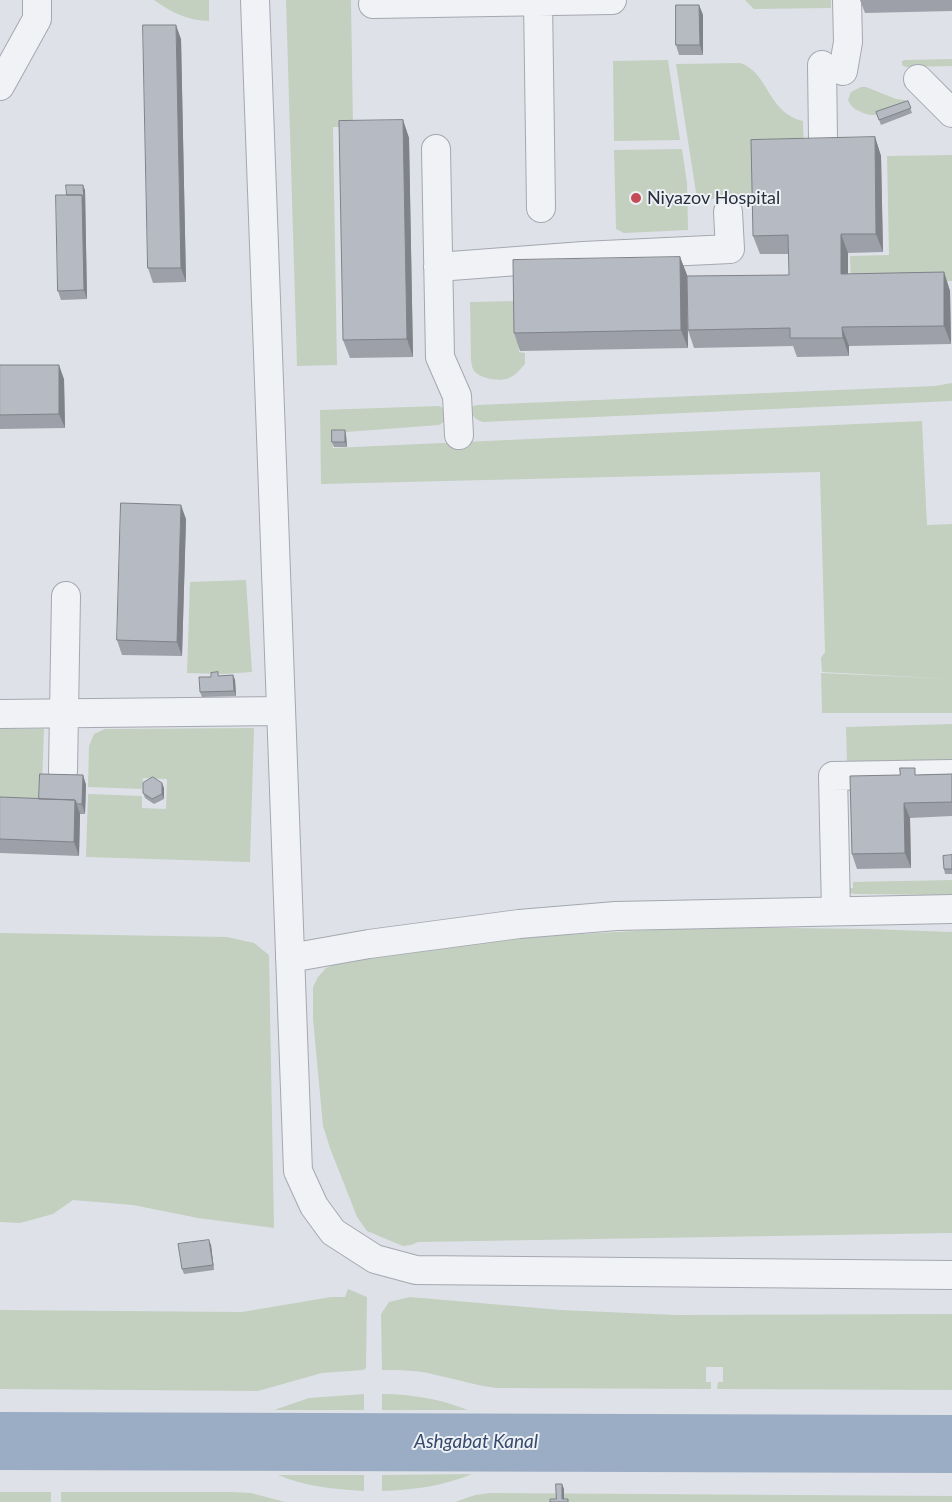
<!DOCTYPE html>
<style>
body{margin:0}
canvas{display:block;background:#dee1e7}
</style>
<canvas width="952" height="1502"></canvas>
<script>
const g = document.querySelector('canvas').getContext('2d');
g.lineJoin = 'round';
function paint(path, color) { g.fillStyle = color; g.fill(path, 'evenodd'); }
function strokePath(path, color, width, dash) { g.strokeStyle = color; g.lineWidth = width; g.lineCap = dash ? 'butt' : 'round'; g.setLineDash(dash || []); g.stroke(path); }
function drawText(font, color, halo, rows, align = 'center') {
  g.font = font + ' Lato,sans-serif'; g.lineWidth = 4; g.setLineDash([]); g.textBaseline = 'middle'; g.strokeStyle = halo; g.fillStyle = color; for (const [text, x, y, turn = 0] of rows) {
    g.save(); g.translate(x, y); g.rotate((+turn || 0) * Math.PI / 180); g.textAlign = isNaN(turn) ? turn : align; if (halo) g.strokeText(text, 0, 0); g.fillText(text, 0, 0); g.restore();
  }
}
const green = new Path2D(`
 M154,0H209V21C189,21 170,12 154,0Z
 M286,0H351L353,127H333L337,365L297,366Z
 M745,0H831V8L754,9Z
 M952,59V66L906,67L902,65V61L905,60Z
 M668,60L680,140L614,141L613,61Z
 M740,63C769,72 767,113 803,121L804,156L758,198L697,199L676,64Z
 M861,87H866L896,99L905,100L906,103C891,110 876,121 859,111C854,109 850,105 848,100L851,92Z
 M682,149L687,183L688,230L624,233L616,229L614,150Z
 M952,155V281L851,283L850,256L889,255L887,156Z
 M518,301L519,352L525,353V364C520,370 514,377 506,379C498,381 482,379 475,372C472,369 472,365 471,361L470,302Z
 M952,383V401L483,422C475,420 470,414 471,407L477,405L935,386Z
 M439,406L445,409V421L439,425L333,433V448L922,421L927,525L952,524V679L822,672L821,658L825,652L820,472L321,484L320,410Z
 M246,580L252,672L223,674L187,673L190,582Z
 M821,673L952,679V713H822Z
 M952,724V763L847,765L846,727Z
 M254,728L250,862L86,857L88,794L142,796V808L166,809L167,779L143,778L142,789L88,787L89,746L94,734L105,729Z
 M0,729H44L41,811L0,810Z
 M952,880V895L854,894L848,892V888H853V882Z
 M705,927L870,929L952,932V1233L418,1242L411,1245L403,1246L367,1231L357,1217L330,1148L323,1126L313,1019V987L318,977L326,968L341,962L369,957L529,937Z
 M0,933L227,937L254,943L269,955L274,1228L198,1218L133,1205L73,1200L53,1214L20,1223L0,1222Z
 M348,1289L367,1297L366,1368L363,1370L322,1373L258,1391L0,1389V1310L242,1312L331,1297H345Z
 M410,1297L561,1310L676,1315L952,1314V1390L717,1389L718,1382H723V1367H706V1382H711V1389L497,1388C476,1386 457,1379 436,1375C418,1370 400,1370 382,1370L381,1314L389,1302Z
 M364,1394V1410H274L309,1398Z
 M382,1394C412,1394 440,1399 468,1410H382Z
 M472,1474C443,1486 414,1490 382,1491V1475Z
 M278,1475H364V1491C334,1489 306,1487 278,1475Z
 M0,1492H51V1502H0Z
 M61,1492H232L251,1493L285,1502H61Z
 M490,1493L952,1496V1502H455L475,1495Z`);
const water = new Path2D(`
 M0,1412L952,1415V1473L0,1470Z`);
const minor = new Path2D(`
 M255,0L298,1171L314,1206L333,1232L375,1259L416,1270L952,1275
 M538,1L541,208
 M373,4L612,0
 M822,65L823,138
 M843,71L848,42L847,0
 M918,79L952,113
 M0,86L37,19V0
 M436,149L440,357L457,396L459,435
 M438,267L583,256L730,249L728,212
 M0,714L281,711
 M63,771L66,596
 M836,911L833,776L952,774
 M290,958L369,944L519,924L616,916L952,909`);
const wall = new Path2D(`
 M860,0H952V11L865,13Z
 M699,5L703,15V55H679L676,45Z
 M181,39L186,282L153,283L148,268Z
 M908,101L912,113L881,125L876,112Z
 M403,120L409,138L413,357L350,358L343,340Z
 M875,137L881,156L883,252L848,253V274L944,272L950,291L951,344L849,346V356L797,357L793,346L694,348L688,330L789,275V254H760L753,236Z
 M85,190L87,299L61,300L58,291Z
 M680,257L687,275L688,348L520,351L514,333Z
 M0,365L64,379L65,428L0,429Z
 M346,435L347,447H334L332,442Z
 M186,519L182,656L122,655L117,640Z
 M233,675L235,680L236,696L202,697L200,692L219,676Z
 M952,774V816L910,818L911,868L857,869L852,854L917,775Z
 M83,775L86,785L85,814H80L79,856L0,853V797L39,799Z
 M164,788V799L154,804L145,798L143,793Z
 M952,855V874H945L944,869Z
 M211,1245L214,1270L184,1274L182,1269Z`);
const shadedWall = new Path2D(`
 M699,5L703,15V55L700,45Z
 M176,25L181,39L186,282L181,268Z
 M403,120L409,138L413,357L407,339Z
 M875,137L881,156L883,252L876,234Z
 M83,185L85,190L87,299L84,290L82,195Z
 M841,234L848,253V292L841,274Z
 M680,257L687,275L688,348L681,330Z
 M944,272L950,291L951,344L944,326Z
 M842,327L849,346V356L843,338Z
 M59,365L64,379L65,428L59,414Z
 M345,430L346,435L347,447L345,442Z
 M181,505L186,519L182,656L177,642Z
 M233,675L235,680L236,696L234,691Z
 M83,775L86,785L85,814L82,804Z
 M162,783L164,788V799L162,794Z
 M75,800L80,814L79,856L74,842Z
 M904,803L910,818L911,868L905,853Z
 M209,1240L211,1245L214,1270L213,1265Z
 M562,1484L564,1489V1502L562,1499Z`);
const building = new Path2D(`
 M676,5H699L700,45H676Z
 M143,25H176L181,268H148Z
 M908,101L911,108L879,120L876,112Z
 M403,120L407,339L343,340L339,121Z
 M875,137L876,234H841V274L944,272V326L842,327L843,338H790V328L688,330L687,276L789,275L788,235L753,236L751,140Z
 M66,185H83L84,200L82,195H67Z
 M56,195H82L84,290L58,291Z
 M680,257L681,330L514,333L513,260Z
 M0,365H59V414L0,415Z
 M332,430H345V442H332Z
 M121,503L181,505L177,642L117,640Z
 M218,672V676L233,675L234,691L200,692L199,677H211V673Z
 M900,768H915V775L952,774V802L904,803L905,853L852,854L850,776L900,775Z
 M40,774L83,775L82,804H77L75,800L39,799Z
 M153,777L162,783V794L152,799L143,793V783Z
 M0,797L75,800L74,842L0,839Z
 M952,855V869H944L943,856Z
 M209,1240L213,1265L182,1269L178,1244Z
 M556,1484H562V1499H568V1502H550V1499H556Z`);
const markers = [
 [636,198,6,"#c44b56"]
];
const poiNames = [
 ["Niyazov Hospital",647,198]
];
const waterNames = [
 ["Ashgabat Kanal",476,1442]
];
paint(green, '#c3d0c0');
paint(water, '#9badc4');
strokePath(minor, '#a4a8b0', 30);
strokePath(minor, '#f0f2f5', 28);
paint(wall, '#9da0a8');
paint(shadedWall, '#7f8288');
paint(building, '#b6bac3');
strokePath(building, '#7f8288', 1);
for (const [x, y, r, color] of markers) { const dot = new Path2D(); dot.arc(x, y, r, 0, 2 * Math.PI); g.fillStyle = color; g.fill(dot); strokePath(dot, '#edf0f4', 2); }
drawText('18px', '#282f3c', '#edf0f4', poiNames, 'left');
drawText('italic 19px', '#364b6d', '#edf0f4', waterNames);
</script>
